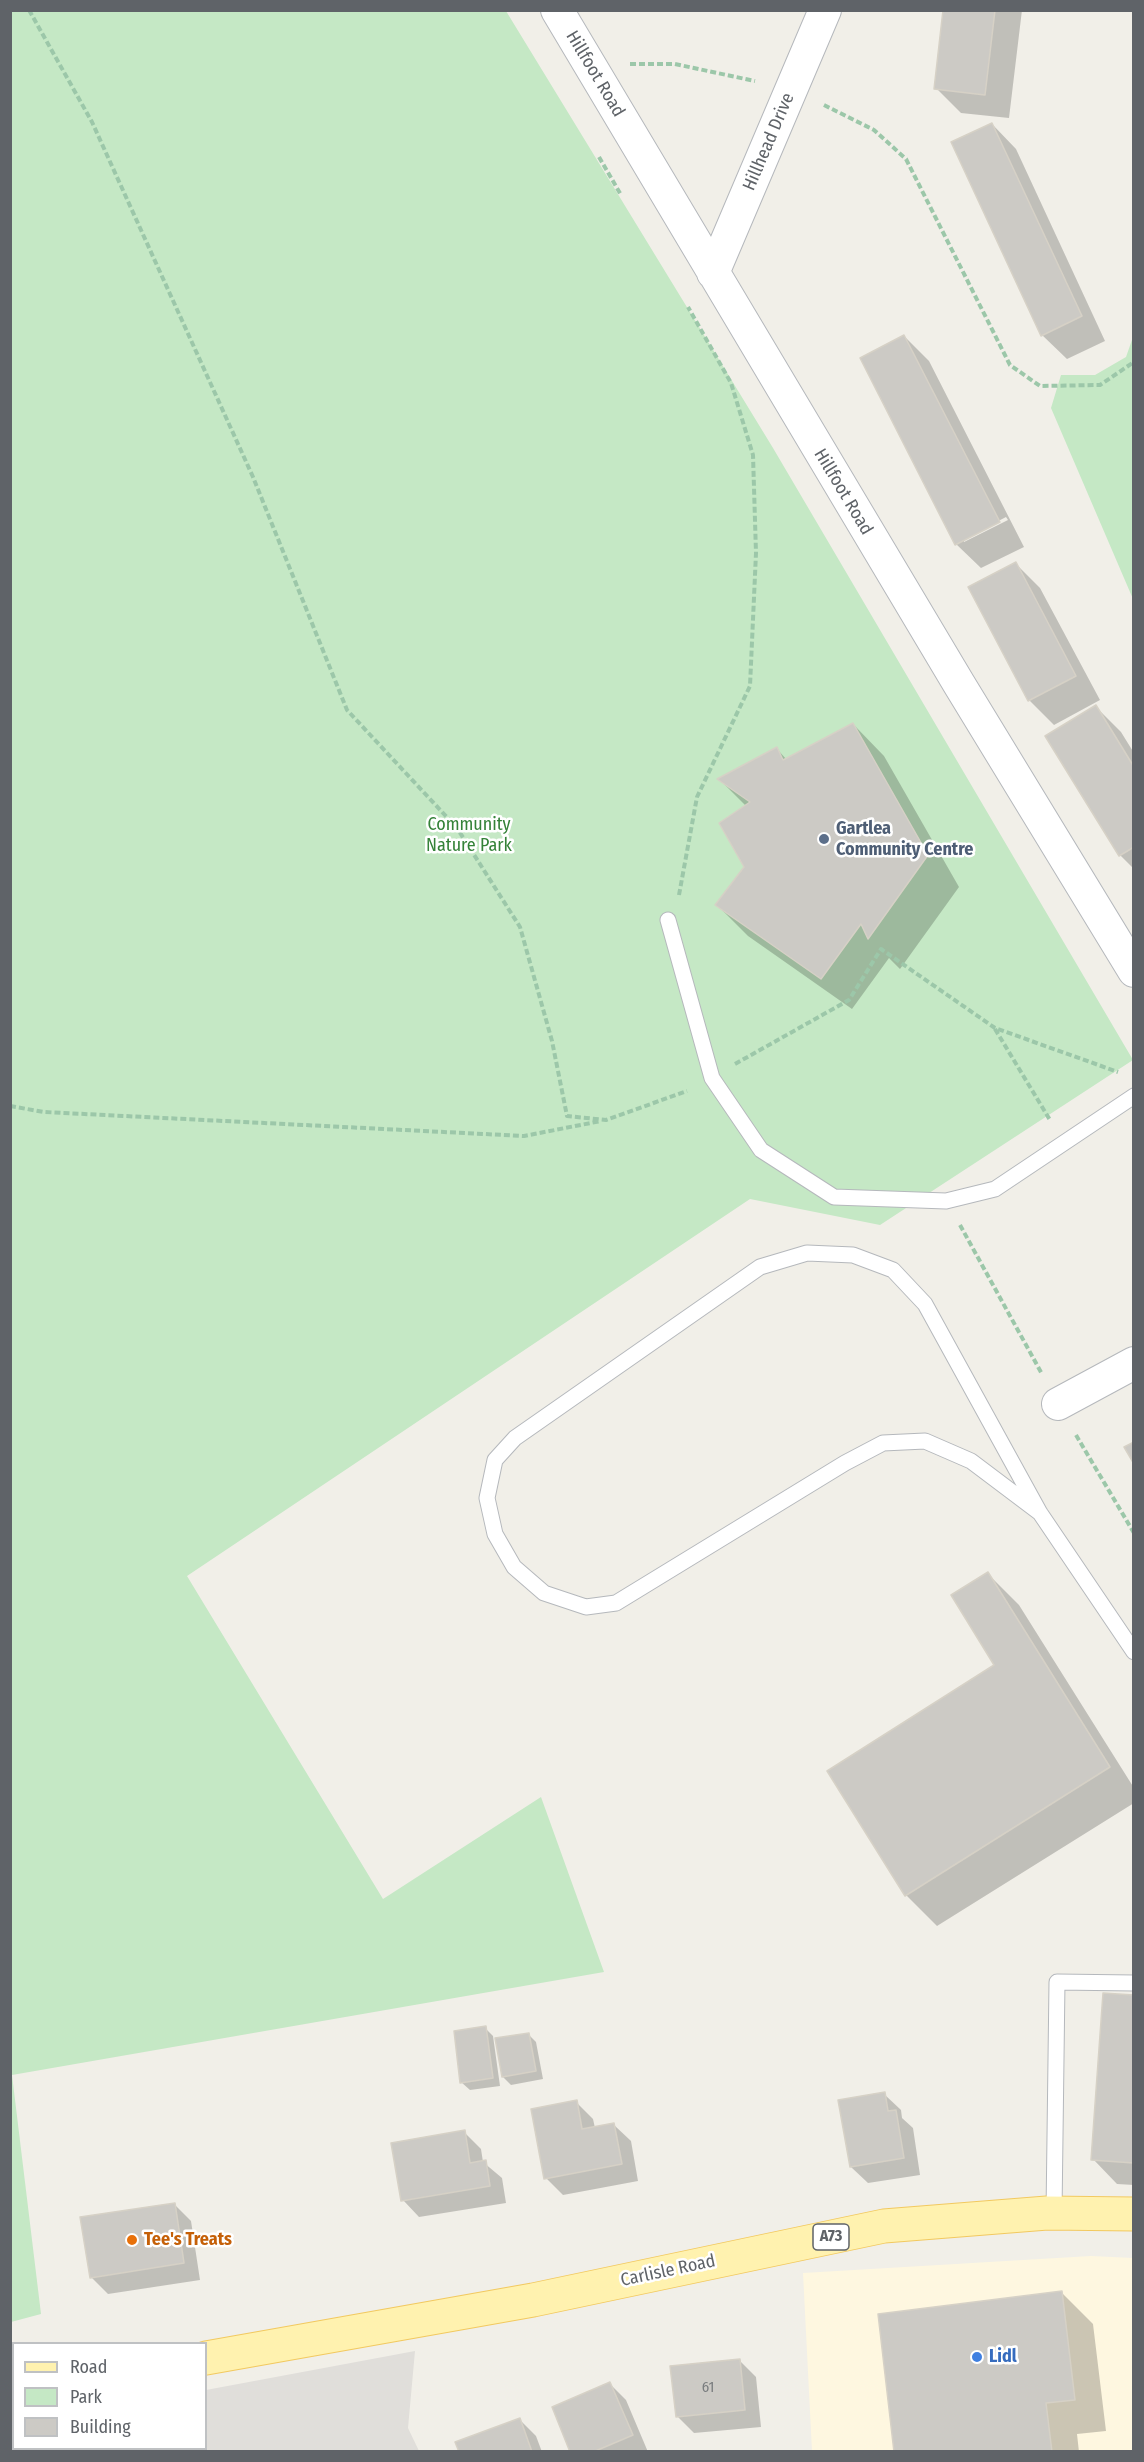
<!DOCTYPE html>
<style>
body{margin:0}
#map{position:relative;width:1144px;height:2462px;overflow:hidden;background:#f1efe8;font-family:"Fira Sans Condensed",sans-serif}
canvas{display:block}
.frame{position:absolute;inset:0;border:12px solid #5f6368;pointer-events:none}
.legend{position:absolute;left:12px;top:2342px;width:195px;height:108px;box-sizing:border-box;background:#fff;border:2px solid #bfc1c3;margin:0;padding:8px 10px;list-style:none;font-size:18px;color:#5f6368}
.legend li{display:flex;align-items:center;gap:12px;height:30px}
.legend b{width:30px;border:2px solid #bfc1c3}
</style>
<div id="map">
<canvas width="1144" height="2462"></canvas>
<div class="frame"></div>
<ul class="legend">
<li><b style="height:8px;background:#fff2af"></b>Road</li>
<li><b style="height:16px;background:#c5e8c5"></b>Park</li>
<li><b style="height:16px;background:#cccac5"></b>Building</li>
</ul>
</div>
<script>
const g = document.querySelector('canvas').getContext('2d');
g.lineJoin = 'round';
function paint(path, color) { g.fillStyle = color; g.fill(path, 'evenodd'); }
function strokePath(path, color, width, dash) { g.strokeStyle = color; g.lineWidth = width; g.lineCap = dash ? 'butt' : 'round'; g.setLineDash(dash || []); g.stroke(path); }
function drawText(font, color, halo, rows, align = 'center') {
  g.font = font + ' "Fira Sans Condensed",sans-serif'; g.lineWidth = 5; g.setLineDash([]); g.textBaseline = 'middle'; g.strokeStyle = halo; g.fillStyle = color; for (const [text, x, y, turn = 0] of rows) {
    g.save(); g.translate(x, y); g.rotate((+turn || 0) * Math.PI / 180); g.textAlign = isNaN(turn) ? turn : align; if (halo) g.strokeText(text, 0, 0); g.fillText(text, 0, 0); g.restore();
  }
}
const commercial = new Path2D(`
 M1091,2256L1133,2258V2451H812L803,2273Z`);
const industrial = new Path2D(`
 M415,2351L408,2428L419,2451L11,2452V2427L13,2426L14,2448H206V2390Z`);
const green = new Path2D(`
 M11,11H506L773,448L1133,1060L880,1225L750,1199L187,1576L383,1899L541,1797L604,1972L12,2075L41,2314L11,2322Z
 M1133,337H1134L1133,599L1051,408L1061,375H1095L1126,357Z`);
const shadow = new Path2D(`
 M945,10H1022L1009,118L961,113L936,88Z
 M992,124L1016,149L1105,341L1067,359L1042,335Z
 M904,336L929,361L1024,547L981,568L956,544ZM1006,517L1008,520L964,542V539Z
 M1016,564L1040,588L1100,700L1054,725L1029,700Z
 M1096,707L1121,732L1134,753V869L1120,855Z
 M853,724L884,756L959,887L900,969L889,958L852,1009L748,936L717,905L745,868L747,807L719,779L777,749L787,760Z
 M988,1574L1019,1605L1134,1788V1803L937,1926L906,1895L997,1666Z
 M1134,1997V2185L1117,2184L1093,2159Z
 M485,2028L493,2036L500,2086L470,2090L461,2082Z
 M528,2034L536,2042L543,2079L511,2085L503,2077Z
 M884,2094L901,2110L902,2118L913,2128L920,2175L868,2183L851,2167Z
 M576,2102L593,2119L595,2128L614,2125L631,2141L638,2181L563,2195L546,2178Z
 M464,2132L481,2149L483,2162L502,2178L506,2203L419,2217L403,2200Z
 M174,2204L191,2221L200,2280L108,2294L91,2277Z
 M1062,2293L1093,2324L1106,2431L1077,2434L1079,2452H896Z
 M739,2360L756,2377L761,2427L694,2433L677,2416Z
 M609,2383L626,2400L648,2452H572Z
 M519,2419L536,2436L542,2452H460Z`);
const building = new Path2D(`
 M943,10H995L985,95L934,89Z
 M992,123L1082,316L1041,336L951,142Z
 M904,335L1000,522L955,545L860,358Z
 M1016,562L1076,676L1028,701L968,587Z
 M1096,705L1134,767V847L1119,856L1045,736Z
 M853,723L928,855L868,939L861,924L821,979L715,905L744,867L719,823L750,802L717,779L777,747L783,760Z
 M1134,1442V1464L1124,1447Z
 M988,1572L1110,1767L905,1896L827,1771L994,1665L951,1595Z
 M1103,1993L1134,1995V2163L1091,2160Z
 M486,2026L493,2078L460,2083L454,2031Z
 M529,2033L536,2071L502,2077L495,2038Z
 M885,2092L888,2111L896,2110L904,2158L850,2167L838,2100Z
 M577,2100L582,2129L614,2123L622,2164L544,2179L531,2109Z
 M465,2130L470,2163L486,2160L490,2186L401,2201L391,2143Z
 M175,2203L184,2263L90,2278L80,2217Z
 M1062,2291L1075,2400L1046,2403L1052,2452H894L878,2314Z
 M740,2359L745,2410L676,2417L670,2366Z
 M610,2382L633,2435L593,2452H570L552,2407Z
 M520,2418L532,2452H459L455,2442Z`);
const path = new Path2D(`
 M29,10L92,122L253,477L347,710L457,828L520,927L552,1041L567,1116L606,1120L687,1091
 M630,64H675L755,81
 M824,105L874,130L906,159L1010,365L1040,386L1100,385L1134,362
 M599,157L621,195
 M679,895L697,797L750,686L756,553L753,455L731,383L688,307
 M995,1029L1050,1120
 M735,1064L849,1000L881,949L995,1028L1118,1072
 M10,1106L44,1112L524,1136L601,1121
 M960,1225L1042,1374
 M1076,1435L1134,1533`);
const service = new Path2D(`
 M668,920L712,1078L761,1150L834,1197L946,1201L995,1189L1134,1096
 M1040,1513L971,1461L925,1441L883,1443L845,1463L616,1603L586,1607L544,1593L514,1567L495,1534L487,1498L495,1460L515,1438L760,1267L807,1253L853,1255L893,1270L925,1304L1040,1513L1134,1652
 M1054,2213L1057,1982L1134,1983
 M10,2441L13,2452`);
const minor = new Path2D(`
 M557,10L959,684L1134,971
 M713,273L825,10
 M1058,1404L1134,1363`);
const primary = new Path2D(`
 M206,2358L533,2300L884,2226L1047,2213L1134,2214
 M10,2393L14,2392`);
const markers = [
 [824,839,6,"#5c6f8a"],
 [132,2240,6,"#e8710a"],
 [977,2357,6,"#3f7fe0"]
];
const numberNames = [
 ["61",708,2388]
];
const shields = [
 [831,2237,36]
];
const shieldNames = [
 ["A73",831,2237]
];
const streetNames = [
 ["Hillfoot Road",595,74,59],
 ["Hillhead Drive",769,142,-67],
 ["Hillfoot Road",843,492,59],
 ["Carlisle Road",668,2271,-12]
];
const parkNames = [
 ["Community",469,825],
 ["Nature Park",469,846]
];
const serviceNames = [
 ["Gartlea",836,829],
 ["Community Centre",836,850]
];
const foodNames = [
 ["Tee's Treats",144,2240]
];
const shopNames = [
 ["Lidl",989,2357]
];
paint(commercial, '#fef7e0');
paint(industrial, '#e0deda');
paint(green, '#c5e8c5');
paint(shadow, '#0003');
paint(building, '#cccac5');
strokePath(building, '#d6d1c6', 1.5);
strokePath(service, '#b5b8bc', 17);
strokePath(minor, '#b5b8bc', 34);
strokePath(primary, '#f2c960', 35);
strokePath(path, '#9cc7a9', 4, [6, 3]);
strokePath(service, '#fff', 15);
strokePath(minor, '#fff', 32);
strokePath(primary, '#fff2af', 33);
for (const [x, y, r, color] of markers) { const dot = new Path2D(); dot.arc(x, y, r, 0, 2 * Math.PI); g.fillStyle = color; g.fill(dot); strokePath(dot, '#fff', 2); }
drawText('15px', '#7a7d7f', null, numberNames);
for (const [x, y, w] of shields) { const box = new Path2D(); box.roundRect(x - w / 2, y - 13, w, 26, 4.5); g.fillStyle = '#fff'; g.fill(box); strokePath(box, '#5f6368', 1.5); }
drawText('bold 16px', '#5f6368', null, shieldNames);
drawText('18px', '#5f6368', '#fff', streetNames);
drawText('18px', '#348238', '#fff', parkNames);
drawText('bold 18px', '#4e5e75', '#fff', serviceNames, 'left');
drawText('bold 18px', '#c56008', '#fff', foodNames, 'left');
drawText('bold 18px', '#366cbe', '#fff', shopNames, 'left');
</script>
